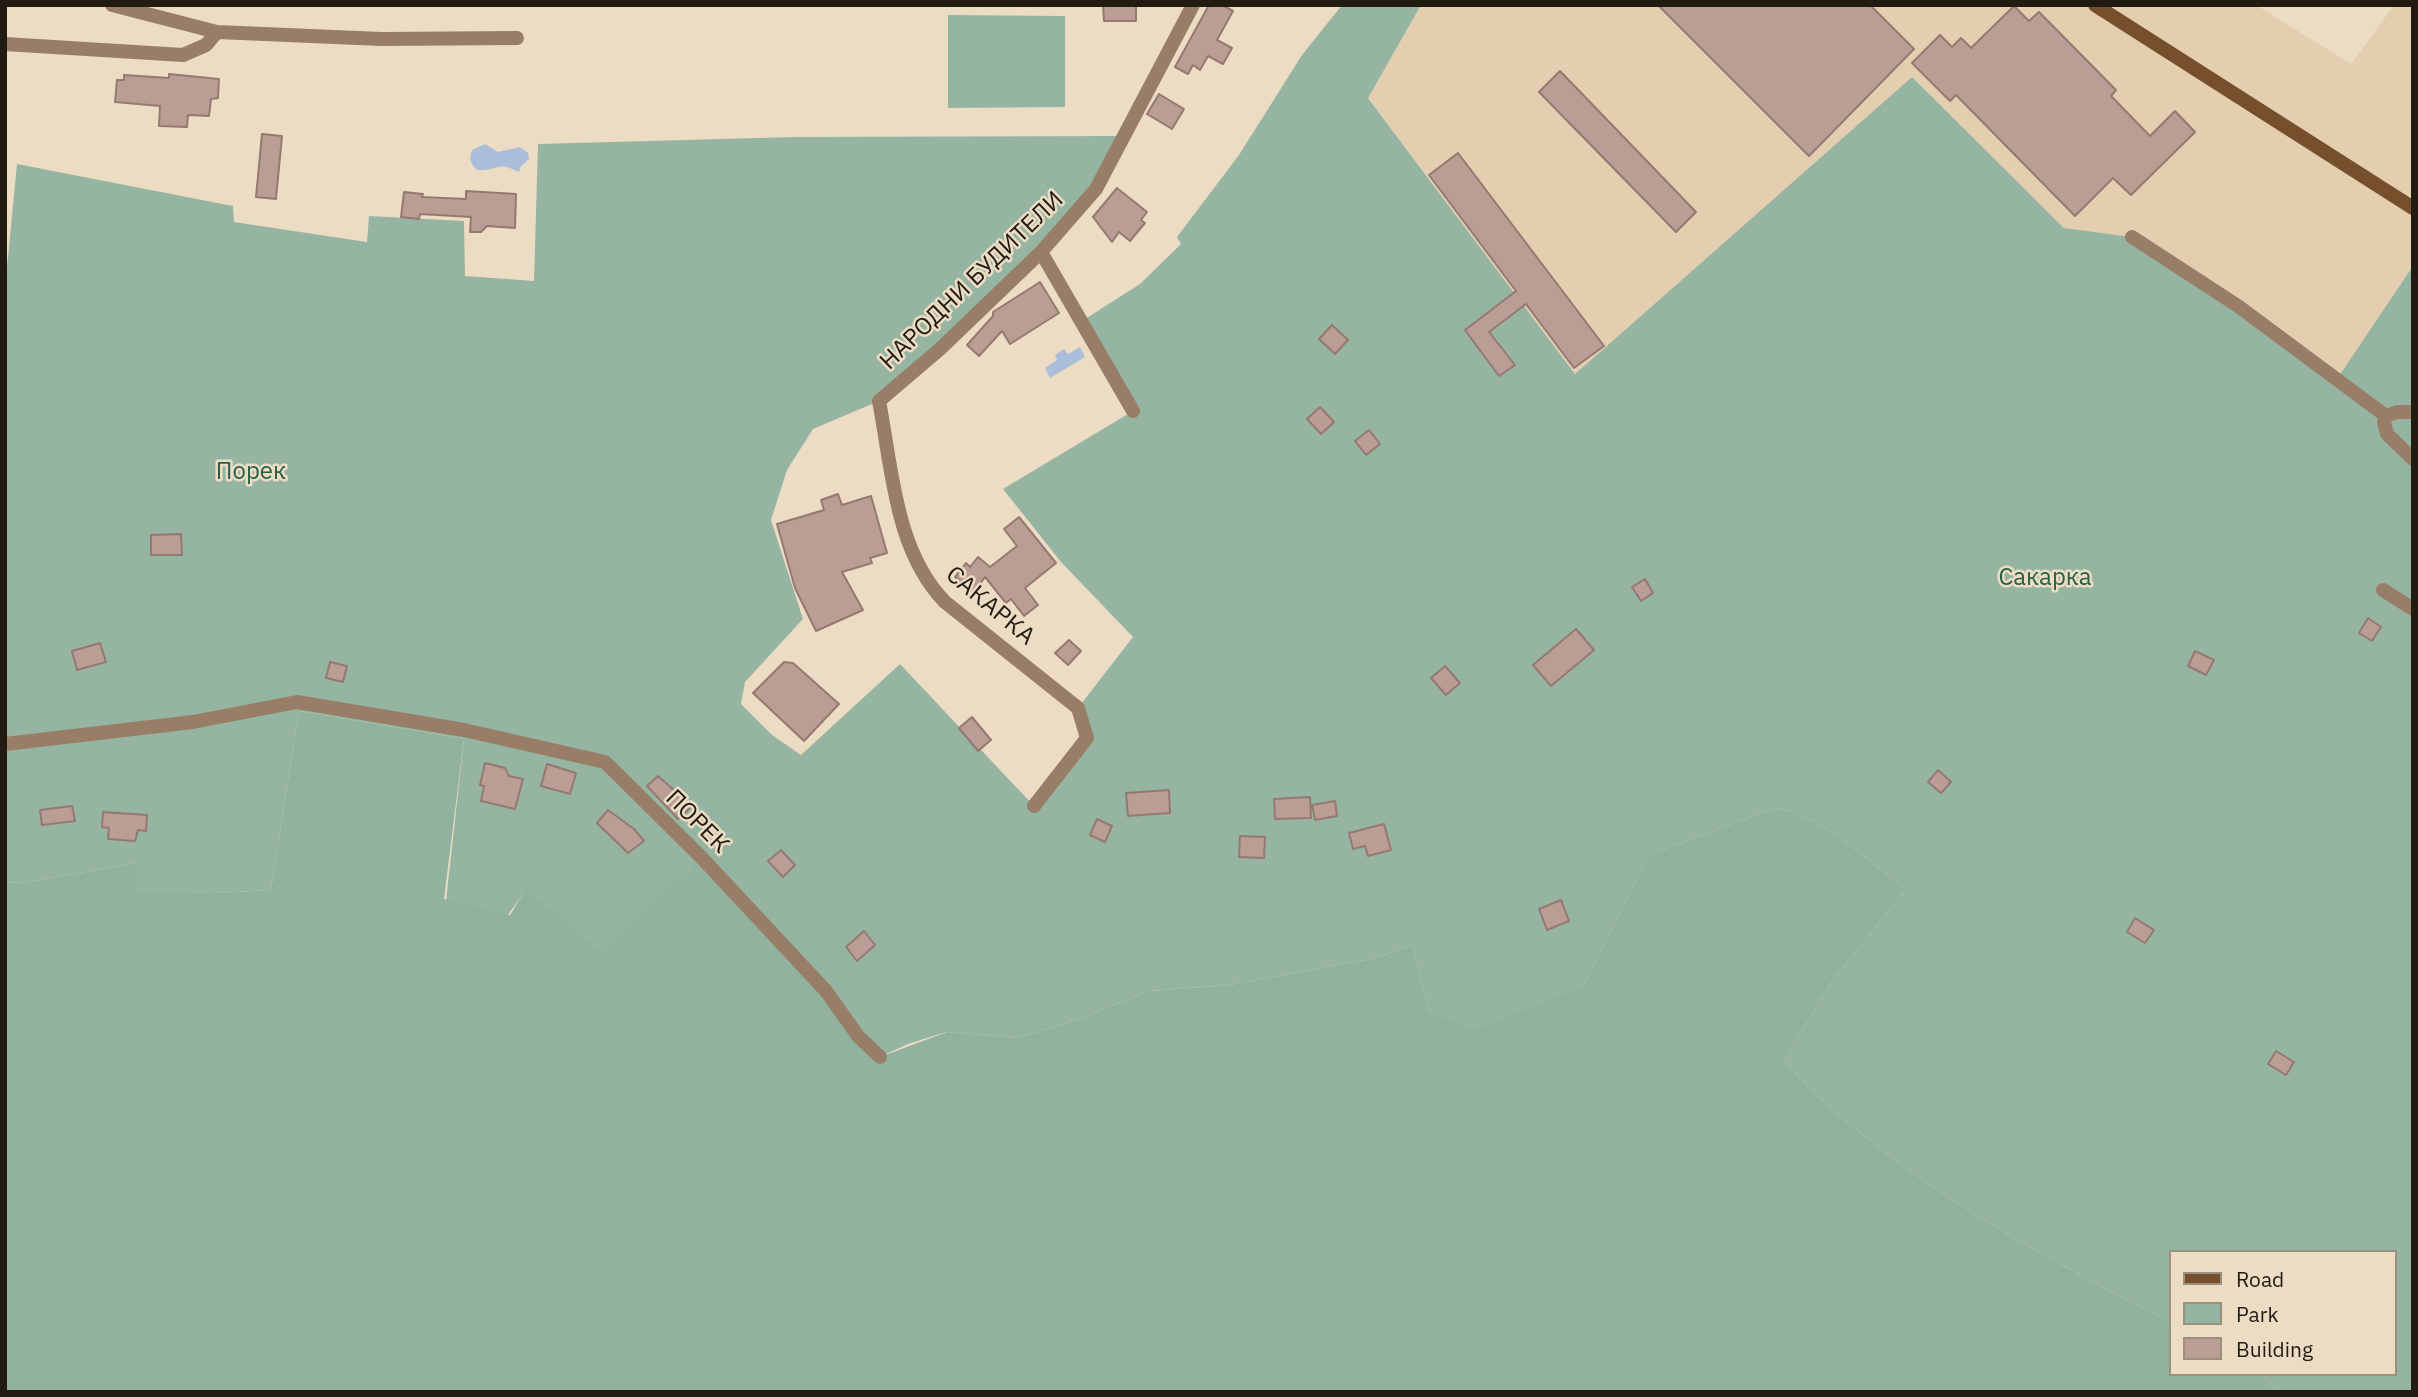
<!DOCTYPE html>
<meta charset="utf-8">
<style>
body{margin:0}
#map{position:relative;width:2418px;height:1397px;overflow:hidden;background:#eddcc4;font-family:"IBM Plex Sans",sans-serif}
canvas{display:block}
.frame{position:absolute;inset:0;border:7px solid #211b12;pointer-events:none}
.legend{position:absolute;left:2169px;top:1250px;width:228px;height:126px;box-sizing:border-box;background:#eddcc4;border:2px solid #9b8f7d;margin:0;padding:9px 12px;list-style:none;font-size:21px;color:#211b12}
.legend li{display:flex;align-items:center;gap:14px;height:35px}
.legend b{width:35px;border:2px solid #9b8f7d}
</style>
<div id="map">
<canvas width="2418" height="1397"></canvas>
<div class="frame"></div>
<ul class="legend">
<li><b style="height:9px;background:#76502c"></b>Road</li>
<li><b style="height:19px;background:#95b5a2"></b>Park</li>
<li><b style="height:19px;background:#ba9d94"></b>Building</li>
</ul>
</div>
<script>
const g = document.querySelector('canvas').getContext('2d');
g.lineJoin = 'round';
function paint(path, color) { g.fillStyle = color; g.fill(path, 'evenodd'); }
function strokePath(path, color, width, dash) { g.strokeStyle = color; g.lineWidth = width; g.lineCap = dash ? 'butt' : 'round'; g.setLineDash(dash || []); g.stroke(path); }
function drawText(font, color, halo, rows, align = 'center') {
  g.font = font + ' "IBM Plex Sans",sans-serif'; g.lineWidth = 5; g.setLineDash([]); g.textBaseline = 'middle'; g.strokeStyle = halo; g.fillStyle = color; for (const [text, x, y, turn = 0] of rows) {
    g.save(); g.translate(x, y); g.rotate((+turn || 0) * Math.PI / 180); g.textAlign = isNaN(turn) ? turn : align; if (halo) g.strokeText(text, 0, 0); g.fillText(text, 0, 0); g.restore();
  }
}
const built = new Path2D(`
 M1421,5H2256L2351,64L2394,5H2413V266L2337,380L2132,237L2064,228L1912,77L1575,374L1368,97Z`);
const green = new Path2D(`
 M1342,5H1421L1368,98L1575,374L1912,77L2064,228L2132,237L2337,379L2413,266V1392H2278L2260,1374H2395V1252H2171V1323C2066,1268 1961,1214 1868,1139C1836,1113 1809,1092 1784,1059L1832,981L1906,889C1871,864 1816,810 1773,809L1650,855L1584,985L1473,1032L1428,1011L1412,945L1376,958L1230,985L1149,991L1077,1020L1017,1038L946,1032L908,1044L880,1057L601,953L526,890L507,916L446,901L464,739L299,711L271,890L216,893L135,892L137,863L22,883L5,882V288L17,164L233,206L234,222L367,242L369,216L464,221L465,276L534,281L538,144L795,137L1122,136L1096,189L879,401L813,429L787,470L771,520L803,619L745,682L741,704L772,735L801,755L900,664L1034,806L1087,739L1078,708L1133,637L1061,562L1003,489L1133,411L1082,321L1140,284L1181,244L1177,237L1239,155L1302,55Z
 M948,15L1065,16V107L948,108Z`);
const forest = new Path2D(`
 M299,711L464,739L444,899L510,915L526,889L602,953L702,858L880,1057L947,1032L1017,1038L1077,1020L1149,991L1230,985L1376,958L1412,945L1428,1011L1473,1031L1584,985L1650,855L1773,809C1816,810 1871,864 1906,889L1832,981L1784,1059C1809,1092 1836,1113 1868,1139C1961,1214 2066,1268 2171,1323V1374H2260L2278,1392H5V882L22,883L137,863L136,891L216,893L271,890Z`);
const water = new Path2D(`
 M485,144L498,152L520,147L528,153L529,159L521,166L519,172C494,160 499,172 477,170C470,163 469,159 472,150Z
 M1080,347L1085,357L1050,378L1045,368L1057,360L1055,355L1064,349L1068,354Z`);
const building = new Path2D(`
 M1103,5H1136V21H1104Z
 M1209,5H1222L1233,11L1217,40L1232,48L1223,64L1208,56L1200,70L1193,65L1188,74L1175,67Z
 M1658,5H1870L1914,49L1809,156Z
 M2014,6L2029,21L2039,12L2116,90L2111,96L2150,136L2175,111L2195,132L2131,195L2113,178L2075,216L1956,95L1950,101L1912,63L1940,35L1952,47L1961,38L1971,48Z
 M1560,71L1696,212L1676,232L1539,92Z
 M169,74L219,79L218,98L211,99L209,116L188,115L187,127L159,126L160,106L115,102L117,80H124V75L169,78Z
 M1159,94L1184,109L1172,129L1147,114Z
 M262,134L282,136L276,199L256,197Z
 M1458,153L1604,346L1574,368L1526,304L1489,332L1515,365L1499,376L1465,330L1516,291L1429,175Z
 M1117,188L1147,212L1141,220L1145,223L1130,241L1119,232L1112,242L1093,217Z
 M466,191L516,194L515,228L487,226L481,232H470L471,217L420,214L419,219L401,217L404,192L423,194L422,197L466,199Z
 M1040,282L1059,313L1010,344L1002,331L979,356L967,345L993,316V312Z
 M1332,325L1348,340L1335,354L1319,339Z
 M1320,407L1334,422L1321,434L1307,419Z
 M1369,430L1380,444L1366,455L1355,441Z
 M838,494L842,505L871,496L887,553L870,558L872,563L842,572L863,610L816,631L795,588L777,524L824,510L821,500Z
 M1019,517L1056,563L1025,588L1038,605L1024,616L1011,599L1006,603L985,577L974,592L955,577L966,563L970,567L978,557L990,567L1017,546L1004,529Z
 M181,534L182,555H151V535Z
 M1645,579L1653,593L1641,601L1632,587Z
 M2368,618L2381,627L2372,641L2359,633Z
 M1576,629L1594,650L1551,686L1533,665Z
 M1069,640L1081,651L1068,665L1055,653Z
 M100,643L106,662L77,670L72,651Z
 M2195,651L2214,660L2206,675L2188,666Z
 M330,662L347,666L343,682L326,678Z
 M784,662L793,663L839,704L804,741L753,693Z
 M1445,666L1460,683L1446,695L1431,678Z
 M972,717L991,740L978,751L959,728Z
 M485,763L505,768L509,776L523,779L515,809L481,801L484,786L480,785Z
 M547,764L576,773L570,794L541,786Z
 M1938,770L1951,782L1941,793L1928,782Z
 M658,776L692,806L678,819L647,786Z
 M1169,790L1170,813L1128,816L1126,793Z
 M1310,797L1311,818L1275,819L1274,799Z
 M1335,801L1337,816L1315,820L1312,805Z
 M72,806L75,821L42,825L40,810Z
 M608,810L634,829L644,841L628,853L597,823Z
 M103,812L147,815L146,831L138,830L135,841L108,839L109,828L102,827Z
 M1097,819L1112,826L1105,842L1090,835Z
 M1384,824L1391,850L1368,856L1365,846L1353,849L1349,833Z
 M1240,836L1265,837L1264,858L1239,857Z
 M781,850L795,865L783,877L768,861Z
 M1561,900L1569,921L1547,930L1539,909Z
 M2135,918L2154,930L2145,943L2127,932Z
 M864,931L875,945L857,961L846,947Z
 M2276,1051L2294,1062L2286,1075L2268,1064Z`);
const street = new Path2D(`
 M112,5L217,32L381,39L517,38
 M5,44L183,55L206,45L217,32
 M2132,237L2238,306L2386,416
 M1041,252L1133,411
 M2386,416L2384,422L2387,434L2413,459
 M2386,416L2397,412H2413
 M2383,590L2413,609
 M5,744L193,722L297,702L464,730L605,762L702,858L826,991L858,1036L880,1057
 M1034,806L1087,738L1078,708L945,602C895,551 892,468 879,401L940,349L1041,252L1096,189L1193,5`);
const secondary = new Path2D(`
 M2095,5L2413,208`);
const streetNames = [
 ["НАРОДНИ БУДИТЕЛИ",972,281,-44],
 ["САКАРКА",990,606,40],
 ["ПОРЕК",697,822,45]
];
const parkNames = [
 ["Порек",251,472],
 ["Сакарка",2045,578]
];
paint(built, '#e4ceb0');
paint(green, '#95b5a2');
paint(forest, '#91b29e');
paint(water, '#aabeda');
paint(building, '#ba9d94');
strokePath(building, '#957970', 2);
strokePath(street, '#997e67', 14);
strokePath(secondary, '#76502c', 14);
drawText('24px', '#211b12', '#eddcc4', streetNames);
drawText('24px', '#276044', '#eddcc4', parkNames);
</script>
